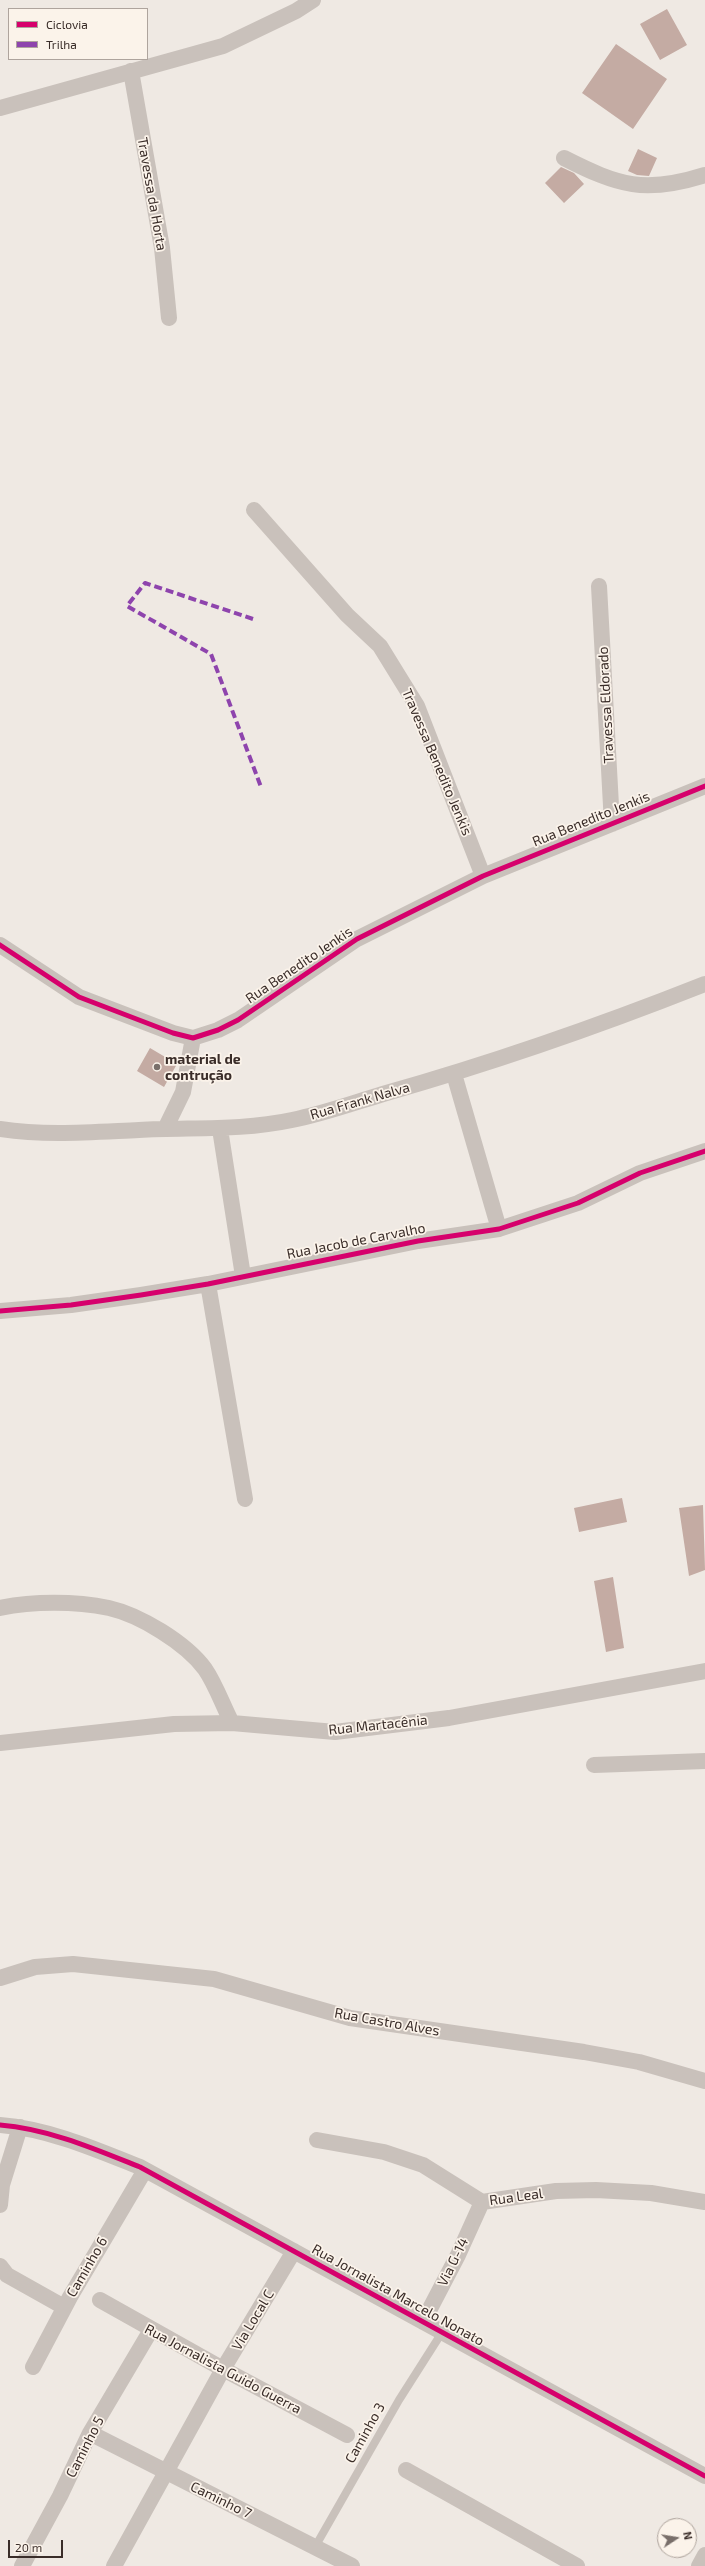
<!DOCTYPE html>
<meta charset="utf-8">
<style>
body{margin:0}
#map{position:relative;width:705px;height:2566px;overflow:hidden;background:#efe9e3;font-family:"Exo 2",sans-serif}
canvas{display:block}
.legend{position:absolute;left:8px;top:8px;width:140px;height:52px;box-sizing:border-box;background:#fbf3ea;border:1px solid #aea49d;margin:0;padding:5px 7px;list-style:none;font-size:12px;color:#3a2d29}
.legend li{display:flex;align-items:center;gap:8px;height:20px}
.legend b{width:20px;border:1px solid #aea49d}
.north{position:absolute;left:657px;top:2518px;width:40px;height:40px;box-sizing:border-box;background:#fbf3ea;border:1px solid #aea49d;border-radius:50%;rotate:78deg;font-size:11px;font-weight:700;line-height:16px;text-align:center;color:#3a2d29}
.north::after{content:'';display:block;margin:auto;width:14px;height:18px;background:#796f6a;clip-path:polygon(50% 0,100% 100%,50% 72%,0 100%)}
.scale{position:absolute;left:8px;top:2540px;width:55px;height:18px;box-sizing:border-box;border:2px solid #3a2d29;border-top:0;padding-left:5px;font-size:12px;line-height:14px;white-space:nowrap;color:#3a2d29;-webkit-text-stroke:3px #fbf3ea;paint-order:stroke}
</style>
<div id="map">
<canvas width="705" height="2566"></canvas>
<ul class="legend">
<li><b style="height:5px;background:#d6006c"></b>Ciclovia</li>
<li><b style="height:5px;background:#8e44ad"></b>Trilha</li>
</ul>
<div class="north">N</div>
<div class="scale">20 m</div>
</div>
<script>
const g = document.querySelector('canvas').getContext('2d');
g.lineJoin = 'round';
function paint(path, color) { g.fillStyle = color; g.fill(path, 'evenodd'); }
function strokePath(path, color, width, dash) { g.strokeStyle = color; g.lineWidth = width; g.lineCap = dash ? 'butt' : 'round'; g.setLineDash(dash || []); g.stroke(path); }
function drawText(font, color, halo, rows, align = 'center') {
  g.font = font + ' "Exo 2",sans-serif'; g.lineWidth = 3.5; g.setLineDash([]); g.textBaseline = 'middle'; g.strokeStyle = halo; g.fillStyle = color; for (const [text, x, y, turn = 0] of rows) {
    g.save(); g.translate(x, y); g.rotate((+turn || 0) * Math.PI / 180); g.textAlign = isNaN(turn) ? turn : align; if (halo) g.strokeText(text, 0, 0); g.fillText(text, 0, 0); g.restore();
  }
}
const building = new Path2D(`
 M667,9L687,45L660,60L640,24Z
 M616,44L667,79L633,129L582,93Z
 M638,149L657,158L649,176L637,175L628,171Z
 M561,167L574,173L584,184L564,203L545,183Z
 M150,1048L177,1064L164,1087L137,1071Z
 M622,1498L627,1522L579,1532L574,1508Z
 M703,1505L705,1570L689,1576L679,1508Z
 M613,1577L624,1648L606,1652L594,1581Z`);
const lane = new Path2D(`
 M315,2547L399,2400L441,2334`);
const street = new Path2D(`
 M131,71L162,248L169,318
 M0,108L223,46L296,11L313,0
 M564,158C619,186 645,194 705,175
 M254,510L347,615L380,646L417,706L483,876
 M599,586L612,824
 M0,945L79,997L173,1033L193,1038L218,1030L238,1020L357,939L483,876L705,786
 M454,1074L499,1229
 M0,1129C46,1136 93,1132 139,1130C190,1127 241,1131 292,1120C323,1114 353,1103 383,1094C493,1063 599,1026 705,984
 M165,1129L183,1092L193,1038
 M220,1129L243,1276
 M208,1284L245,1499
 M0,1311L71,1305L141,1295L208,1284L418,1241L499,1229L578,1203L640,1173L705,1151
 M0,1608C33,1601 75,1601 109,1608C140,1615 186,1643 205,1669C216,1685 223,1706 232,1723
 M0,1743L174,1724L232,1723L335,1732L449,1718L705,1671
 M594,1765L705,1761
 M0,1978L35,1967L73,1964L214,1979L350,2018L584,2052L639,2062L705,2081
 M0,2125C49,2129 95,2149 140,2167L705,2476
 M317,2140L384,2152L423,2165L482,2202L556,2191L596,2190L651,2193L705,2202
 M0,2205L2,2185L20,2127
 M0,2266L7,2275L64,2307
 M100,2300L223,2369L347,2435
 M423,2322L458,2255L482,2202
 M33,2367L70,2297L145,2170
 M90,2433L352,2566
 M406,2470L577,2566
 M22,2566L60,2496L90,2433L151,2330
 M114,2566L223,2369L294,2251
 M699,2566L705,2555`);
const quiet = new Path2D(`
 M253,619L145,583L127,606L211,654L261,787`);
const cycleway = new Path2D(`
 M0,945L79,997L173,1033L193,1038L218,1030L238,1020L357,939L483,876L705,786
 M0,1311L71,1305L141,1295L208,1284L418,1241L499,1229L578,1203L640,1173L705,1151
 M0,2125C49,2129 95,2149 140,2167L705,2476`);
const markers = [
 [157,1067,4,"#796f6a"]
];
const streetNames = [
 ["Travessa da Horta",152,194,80],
 ["Travessa Eldorado",606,705,-93],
 ["Travessa Benedito Jenkis",437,762,67],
 ["Rua Benedito Jenkis",591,819,-22],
 ["Rua Benedito Jenkis",299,965,-34],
 ["Rua Frank Nalva",360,1101,-16],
 ["Rua Jacob de Carvalho",356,1241,-11],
 ["Rua Martacênia",378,1725,-6],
 ["Rua Castro Alves",387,2022,10],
 ["Rua Leal",516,2197,-8],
 ["Via G-14",453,2262,-64],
 ["Caminho 6",87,2267,-60],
 ["Rua Jornalista Marcelo Nonato",398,2295,29],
 ["Via Local C",253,2320,-59],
 ["Rua Jornalista Guido Guerra",223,2369,28],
 ["Caminho 3",365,2433,-61],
 ["Caminho 5",85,2447,-63],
 ["Caminho 7",221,2500,26]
];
const poiNames = [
 ["material de",165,1059],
 ["contrução",165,1075]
];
paint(building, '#c4aba3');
strokePath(lane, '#c9c1bb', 8);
strokePath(street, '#c9c1bb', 16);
strokePath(quiet, '#8e44ad', 4, [8, 4]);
strokePath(cycleway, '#d6006c', 5);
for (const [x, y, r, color] of markers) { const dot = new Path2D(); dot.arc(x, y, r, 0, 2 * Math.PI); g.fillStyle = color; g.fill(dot); strokePath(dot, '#fbf3ea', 1.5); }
drawText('14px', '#3a2d29', '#fbf3ea', streetNames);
drawText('bold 14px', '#3a2d29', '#fbf3ea', poiNames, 'left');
</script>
